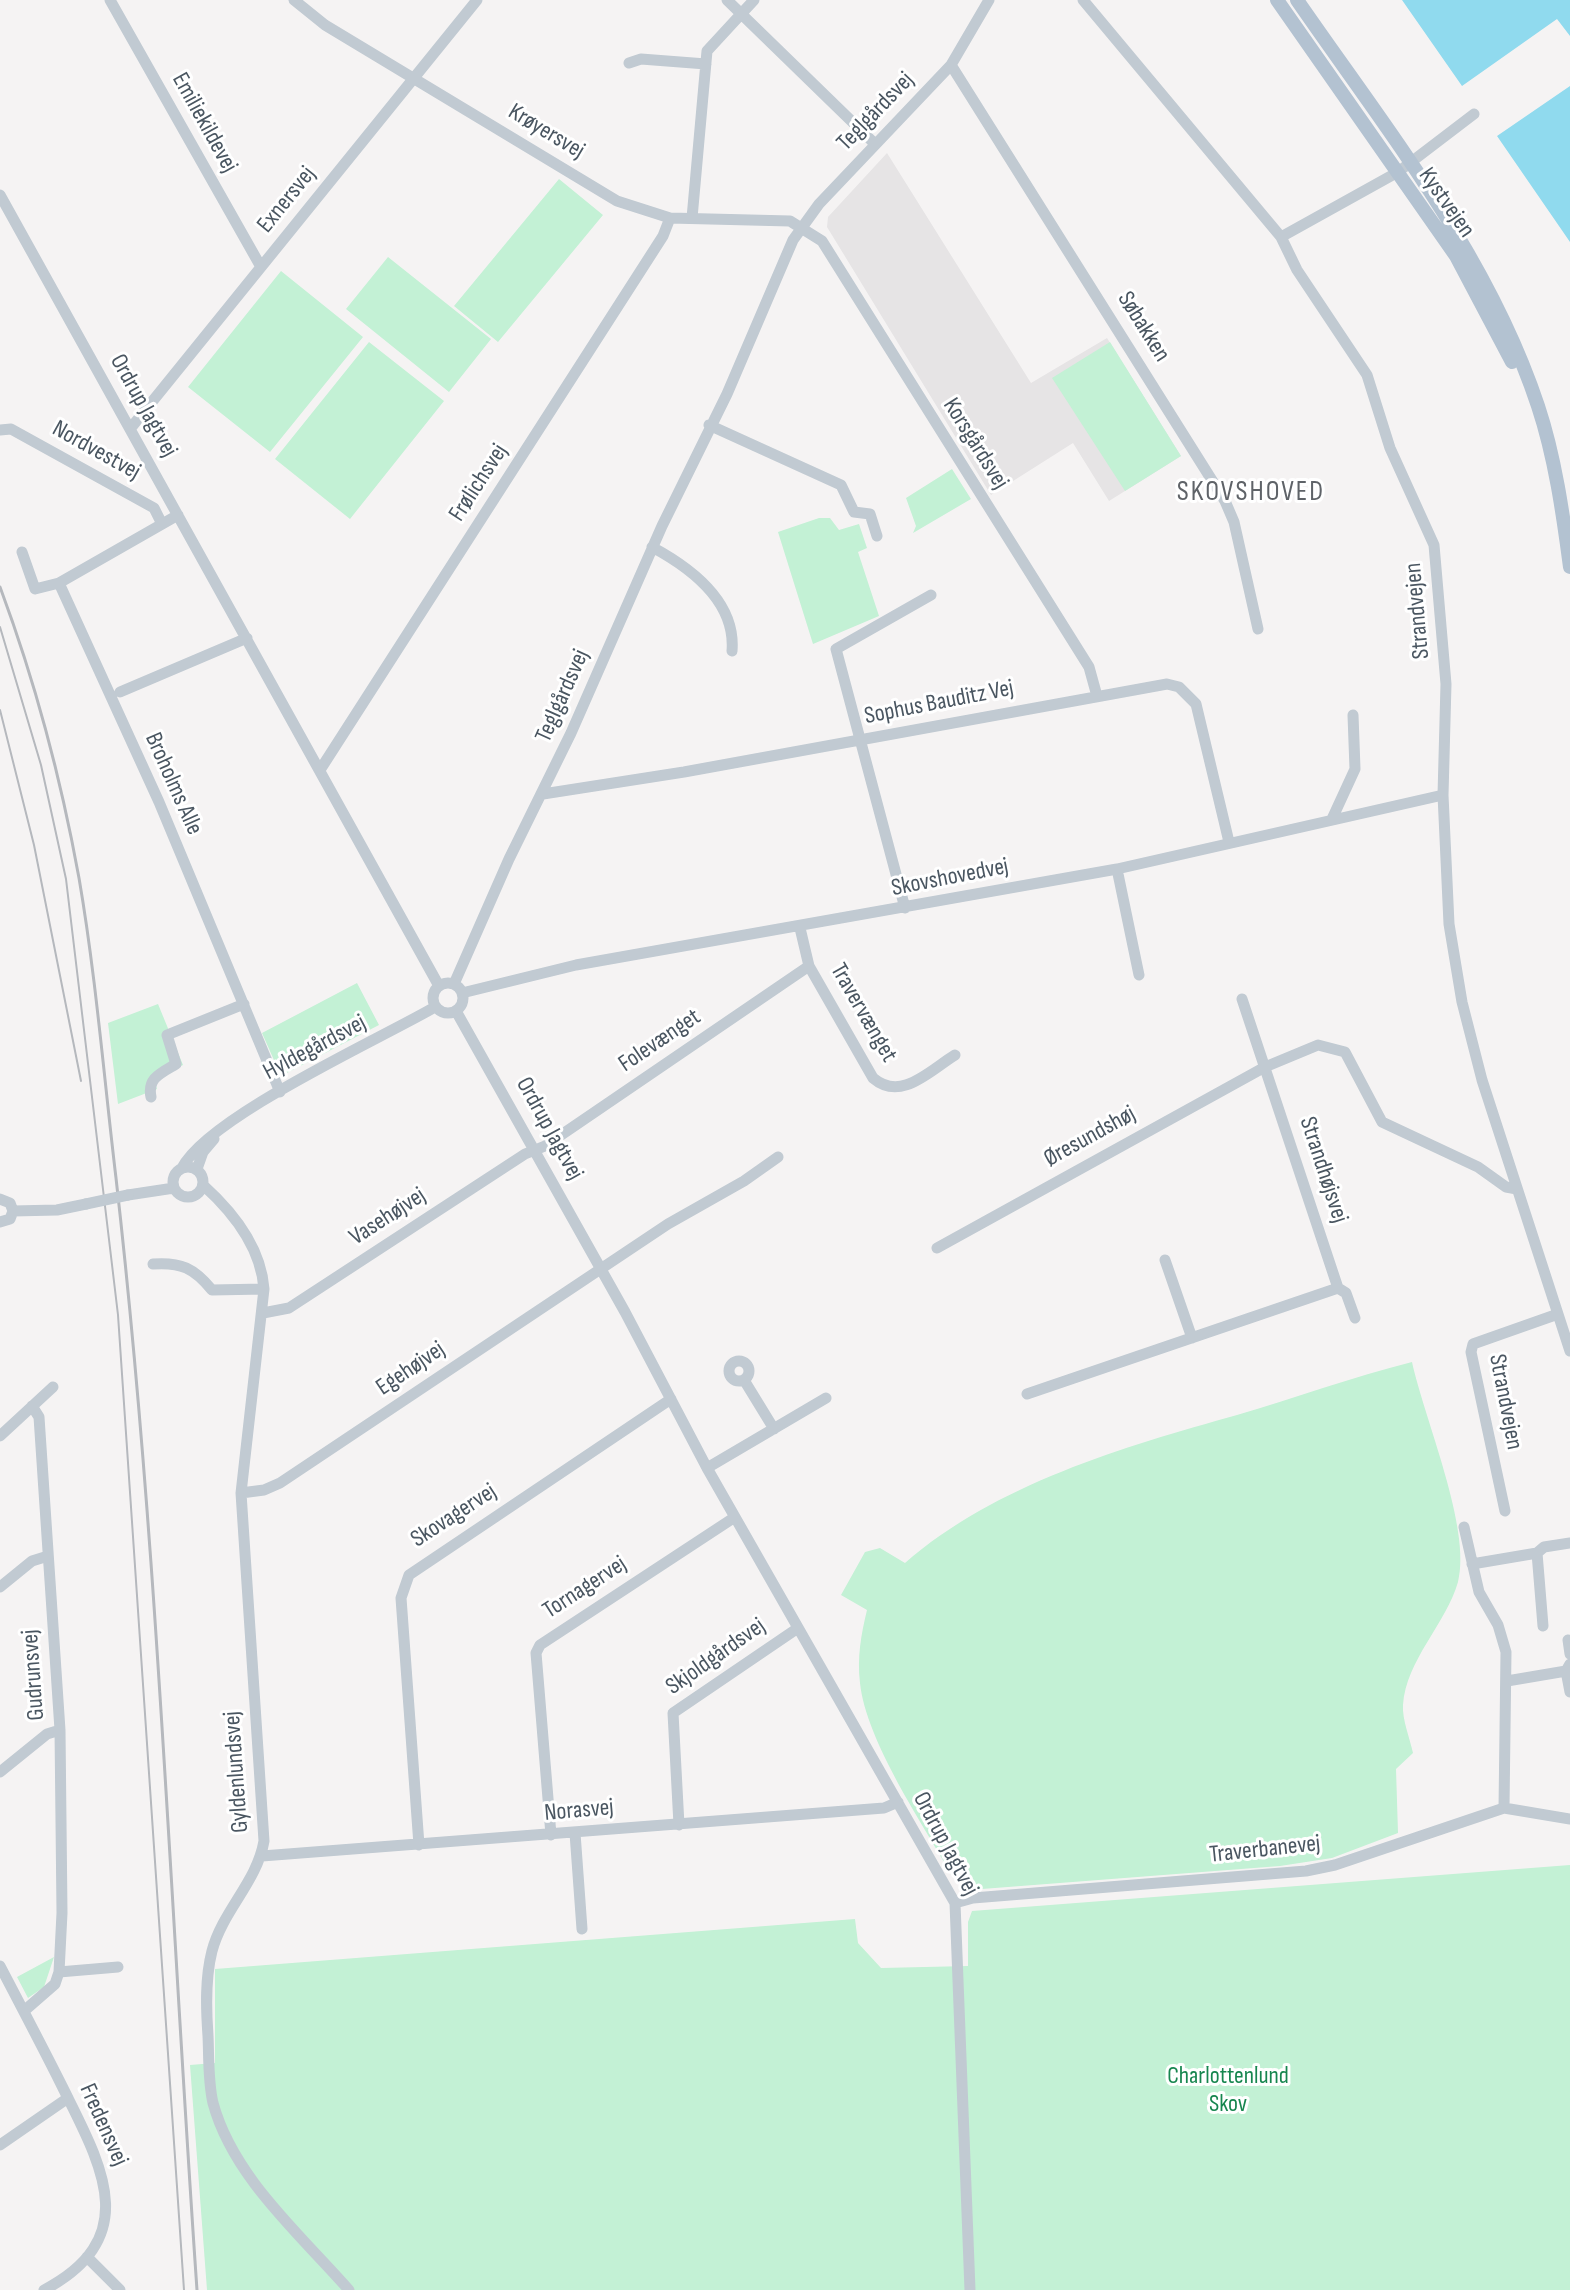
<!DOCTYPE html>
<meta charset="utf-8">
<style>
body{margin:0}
canvas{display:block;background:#f5f3f3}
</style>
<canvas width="1570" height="2290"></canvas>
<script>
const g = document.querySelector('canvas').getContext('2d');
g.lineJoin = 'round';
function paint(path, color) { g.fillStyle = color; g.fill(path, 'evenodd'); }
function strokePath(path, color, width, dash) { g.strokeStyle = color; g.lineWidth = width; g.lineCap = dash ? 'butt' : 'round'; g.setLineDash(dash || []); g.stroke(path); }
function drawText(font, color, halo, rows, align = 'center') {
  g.font = font + ' "Sofia Sans Condensed",sans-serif'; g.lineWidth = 6; g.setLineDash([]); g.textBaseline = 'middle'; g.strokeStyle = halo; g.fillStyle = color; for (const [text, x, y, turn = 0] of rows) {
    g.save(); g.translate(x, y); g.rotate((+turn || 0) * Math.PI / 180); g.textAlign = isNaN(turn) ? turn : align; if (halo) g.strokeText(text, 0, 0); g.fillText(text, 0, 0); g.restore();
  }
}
const education = new Path2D(`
 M887,153L1031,383L1107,338L1181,456L1109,501L1073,443L991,495L827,227L828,217Z`);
const green = new Path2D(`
 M559,179L603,215L498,342L454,306Z
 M388,257L491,339L449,392L346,309Z
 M281,271L363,337L270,452L188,387Z
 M369,342L444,401L350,519L275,459Z
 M1110,342L1181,456L1125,491L1052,378Z
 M952,469L971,499L913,533L916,526L906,498Z
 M819,518H830L839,530L859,524L867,548L858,552L879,616L813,644L778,532Z
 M357,983L379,1025L281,1076L262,1033Z
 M158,1004L183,1065L154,1079L157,1089L118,1104L108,1023Z
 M1412,1362C1424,1418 1472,1529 1458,1582C1446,1624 1406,1660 1403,1705C1402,1719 1410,1739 1413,1753L1396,1769L1398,1833L1332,1858L1280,1866L969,1890L953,1877C924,1826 866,1741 860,1683C857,1657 861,1635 867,1610L841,1595L865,1552L880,1548L905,1563C996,1484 1123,1447 1237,1415C1295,1398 1352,1377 1412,1362Z
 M1570,1865V2290H207L190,2065L215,2063V1969L855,1919L858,1943L881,1968L968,1966V1922L972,1911Z
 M54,1957L44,1987L28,1998L17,1977Z`);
const water = new Path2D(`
 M1402,0H1570V36L1557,19L1462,86Z
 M1570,86V242L1497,136Z`);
const minor = new Path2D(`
 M110,0L261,267
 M294,0L325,25L617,201L670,218L790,221L822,241L1089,667L1097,696
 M727,0L874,143
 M1083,0L1281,237L1297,270L1367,375L1390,448L1434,545L1446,684L1443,795L1449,924L1462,1002L1482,1080L1570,1351
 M629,63L641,59L706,64
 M951,65L1225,501L1234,522L1258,629
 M0,195L439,986
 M692,218L707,51L754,0
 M1281,237L1398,172L1474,114
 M709,425L841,485L854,512L870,514L877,536
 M130,429L477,0
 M0,430L11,429L154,508L162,524
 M652,547C691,568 736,602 732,651
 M22,552L35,589L59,583L178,515
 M59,583L159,802L280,1092
 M120,692L247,638
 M320,770L663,236L670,218
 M543,794L684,772L1167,684L1179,687L1196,704L1229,842
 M1332,819L1355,769L1353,715
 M1117,869L1139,975
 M905,908L836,649L931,595
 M800,928L809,966L873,1078C901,1102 929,1071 955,1055
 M433 998a15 15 0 1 1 30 0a15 15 0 1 1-30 0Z
 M454,984L509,859L571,733L662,526L727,394L793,240L819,204L951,65L989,0
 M462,993L576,965L1117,869L1443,795
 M456,1011L625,1312L707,1468L955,1903L970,2290
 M151,1097C147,1078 161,1073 176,1064L167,1035L244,1004
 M173 1182a15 15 0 1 1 30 0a15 15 0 1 1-30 0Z
 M182,1168C208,1117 378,1040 435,1007
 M197,1169L203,1152L214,1139
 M203,1185C233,1212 261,1247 264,1289L241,1493L264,1841C257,1882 223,1910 212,1951C205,1978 206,2008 208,2036C209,2058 208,2082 213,2103C233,2177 300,2234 349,2290
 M128,1195L174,1188
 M0,1199L10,1203L13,1211L10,1219L0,1222
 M13,1211L57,1210L86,1204
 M937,1248L1265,1067L1318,1045L1345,1052L1382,1122L1478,1167L1506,1187L1517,1189
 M1165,1260L1192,1338
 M153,1264C181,1262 194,1268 212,1290L264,1289
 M1338,1288L1346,1293L1355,1318
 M263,1313L289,1308L525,1154L545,1146L809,966
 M729 1371a10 10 0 1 1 20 0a10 10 0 1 1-20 0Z
 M744,1380L774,1429
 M1027,1394L1338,1288L1242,999
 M0,1436L53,1387
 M707,1468L826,1398
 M241,1493L264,1490L280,1483L668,1224L744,1181L778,1157
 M1505,1511L1471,1352L1473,1344L1558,1314
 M1464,1527L1479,1592L1498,1625L1506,1652L1504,1808
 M1537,1553L1543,1626
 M1472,1564L1537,1553L1544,1547L1570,1543
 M0,1587L32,1561L48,1556
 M1568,1640L1570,1654
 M1570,1664L1566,1671L1570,1692
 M1507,1681L1566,1671
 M0,1772L47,1734L60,1730
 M679,1825L673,1713L798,1628
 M575,1833L582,1929
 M551,1835L536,1653L540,1645L735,1517
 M419,1845L401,1598L409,1575L671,1399
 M262,1856L884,1808L898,1802
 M955,1903L973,1898L1306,1871L1335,1865L1504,1808L1570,1819
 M0,1966C21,2006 42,2046 62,2086C100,2163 145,2237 44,2290
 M59,1972L118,1967
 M24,2011L55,1984L59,1972L62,1913L60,1730L39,1417L32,1406
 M0,2145L68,2098
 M87,2257L120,2290`);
const major = new Path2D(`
 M1277,0L1456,256L1512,362
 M1297,0C1386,129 1488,255 1538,406C1555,457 1563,514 1570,567`);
const tram = new Path2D(`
 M0,627L41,765L66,879L118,1315L184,2290
 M0,710L34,845L81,1081`);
const rail = new Path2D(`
 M0,587C35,681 61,779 79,878C96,977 104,1078 116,1178C158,1547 171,1919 197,2290`);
const minorBridge = new Path2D(`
 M86,1204L128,1195`);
const streetNames = [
 ["Teglgårdsvej",876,112,-46],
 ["Emiliekildevej",204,123,61],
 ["Krøyersvej",546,132,31],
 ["Exnersvej",287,200,-51],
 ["Kystvejen",1446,203,55],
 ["Søbakken",1143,327,58],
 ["Ordrup Jagtvej",143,406,61],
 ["Korsgårdsvej",975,444,58],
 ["Nordvestvej",96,451,29],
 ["Frølichsvej",479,483,-57],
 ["Strandvejen",1418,611,-95],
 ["Teglgårdsvej",563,696,-66],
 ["Sophus Bauditz Vej",939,703,-11],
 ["Broholms Alle",173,784,66],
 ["Skovshovedvej",950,878,-11],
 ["Travervænget",863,1013,60],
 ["Folevænget",660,1041,-34],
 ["Hyldegårdsvej",315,1048,-28],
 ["Ordrup Jagtvej",549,1129,61],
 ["Øresundshøj",1090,1137,-29],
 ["Strandhøjsvej",1323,1170,72],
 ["Vasehøjvej",388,1217,-33],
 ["Egehøjvej",411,1369,-34],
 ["Strandvejen",1505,1402,79],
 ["Skovagervej",454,1516,-33],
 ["Tornagervej",585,1588,-33],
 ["Skjoldgårdsvej",716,1657,-35],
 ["Gudrunsvej",34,1675,-94],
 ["Gyldenlundsvej",237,1772,-94],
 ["Norasvej",579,1811,-5],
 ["Ordrup Jagtvej",945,1844,62],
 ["Traverbanevej",1265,1850,-6],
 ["Fredensvej",103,2125,66]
];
const parkNames = [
 ["Charlottenlund",1228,2077],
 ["Skov",1228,2105]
];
const quarterNames = [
 ["SKOVSHOVED",1251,493]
];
paint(education, '#e6e4e5');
paint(green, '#c3f1d5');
paint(water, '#90daee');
strokePath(minor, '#c1cad2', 11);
strokePath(major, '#b3c2d1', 14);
strokePath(tram, '#b5b8bd', 2);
strokePath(rail, '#b5b8bd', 3);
strokePath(minorBridge, '#c1cad2', 11);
drawText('24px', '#4a5661', '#fff', streetNames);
drawText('24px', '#17864f', '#fff', parkNames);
g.letterSpacing = '2px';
drawText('28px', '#5f6368', '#fff', quarterNames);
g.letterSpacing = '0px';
</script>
